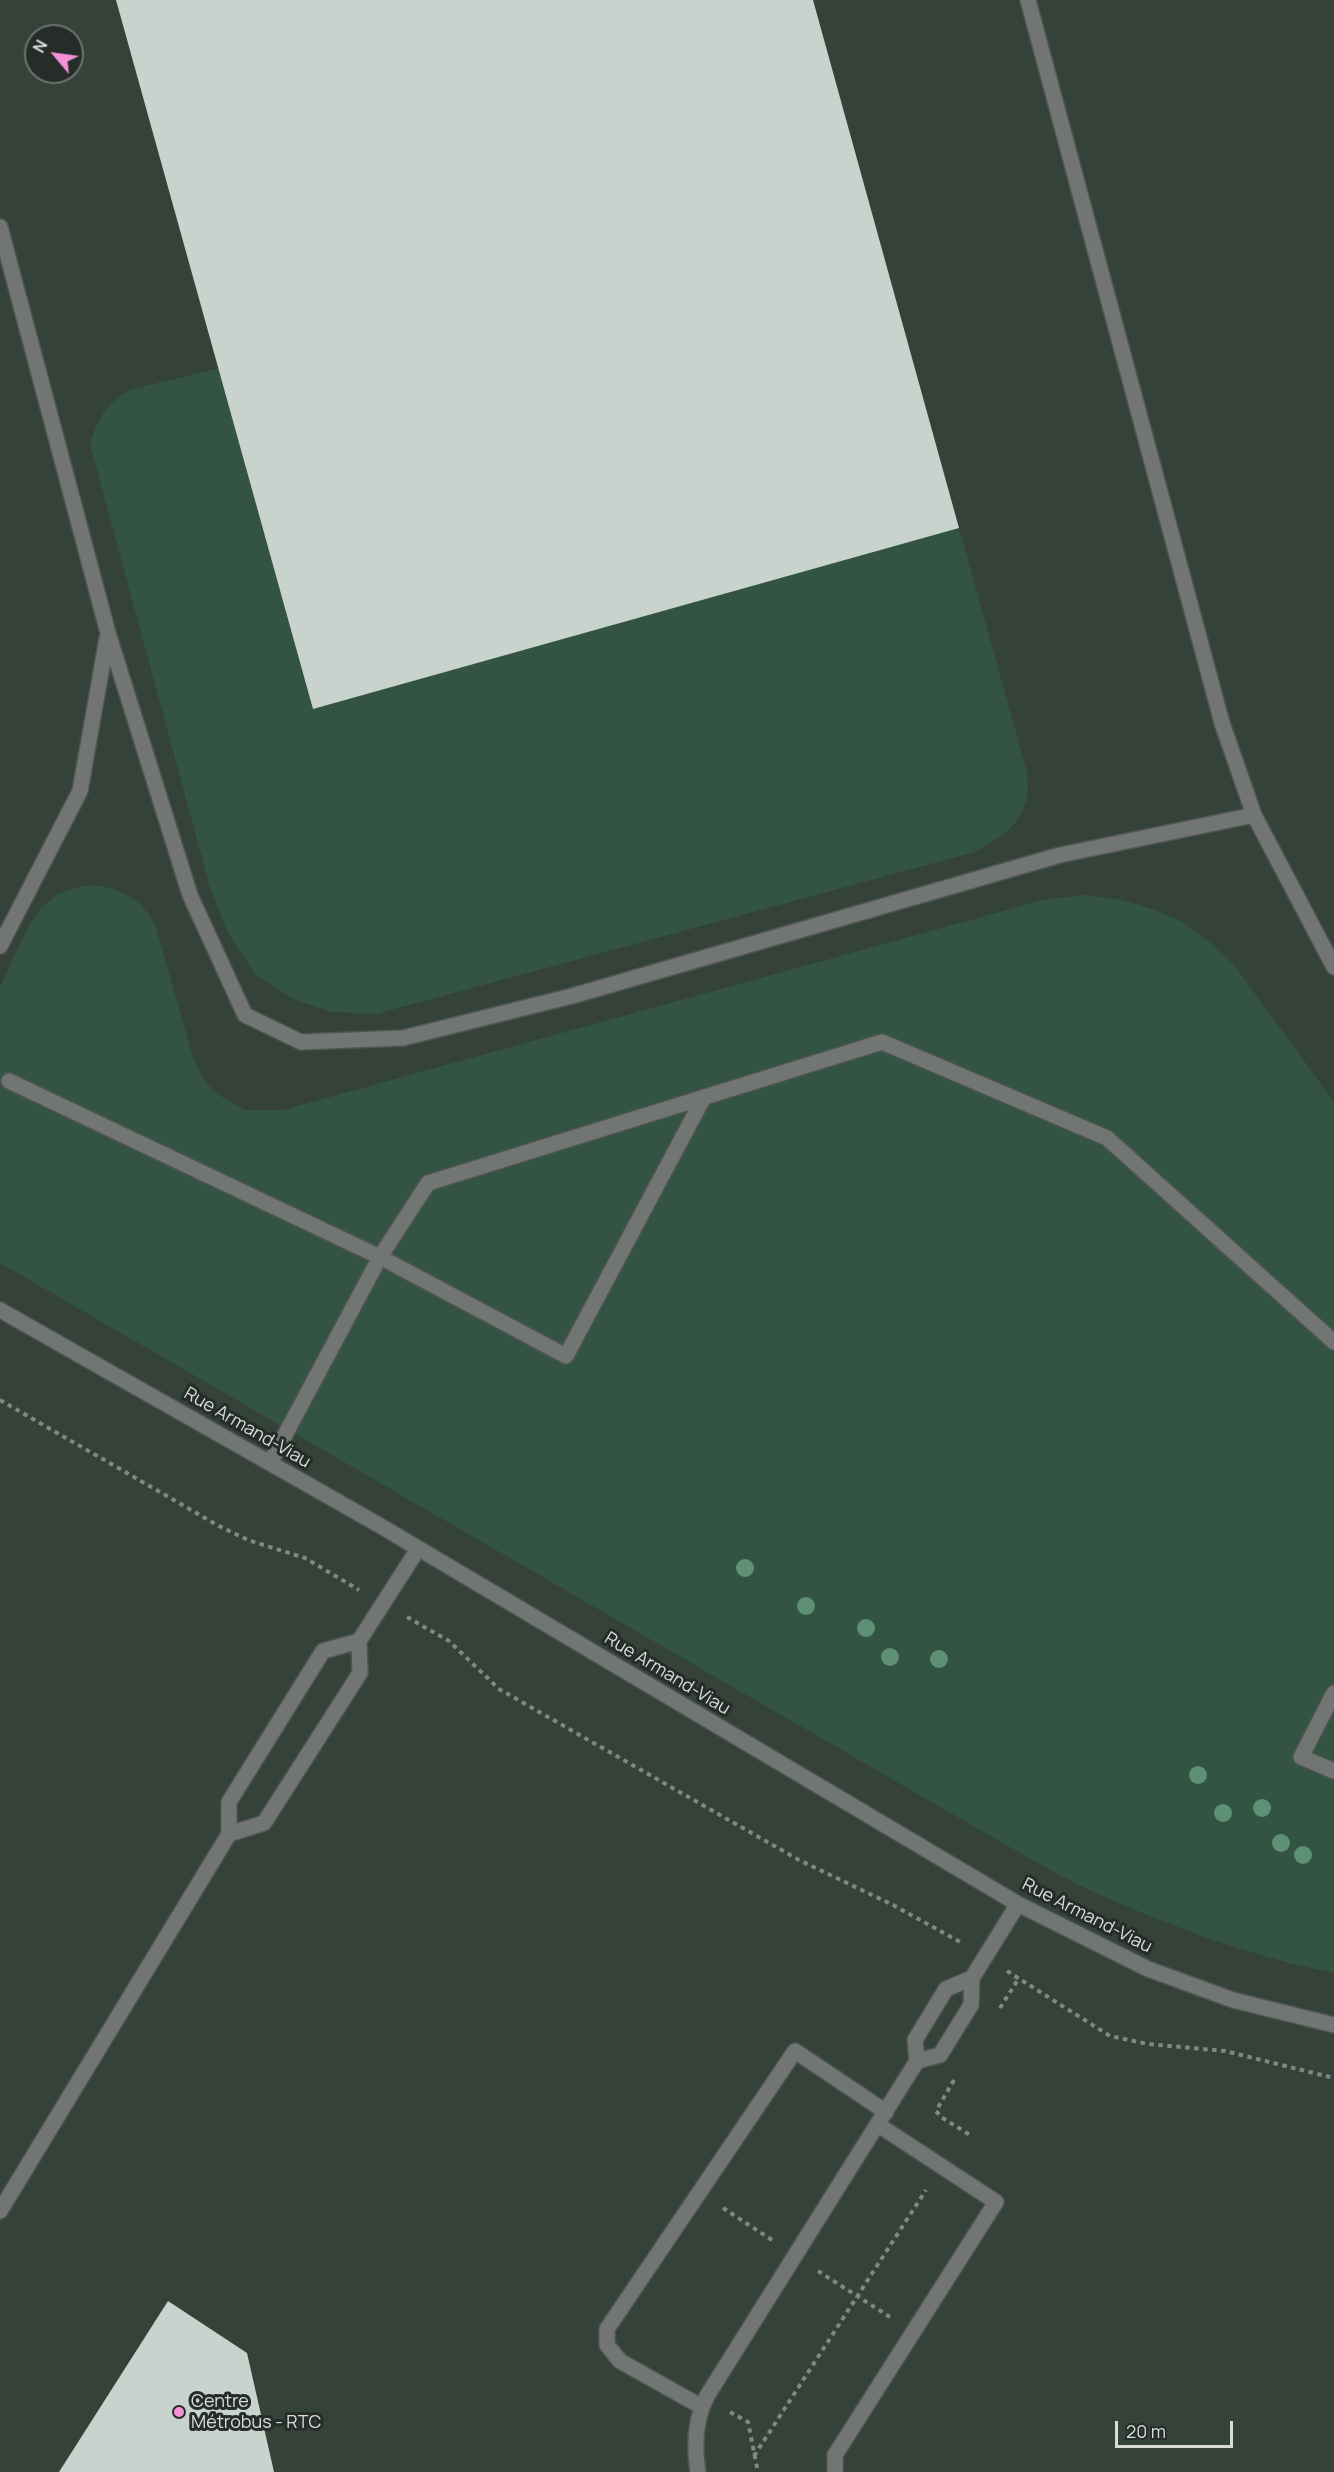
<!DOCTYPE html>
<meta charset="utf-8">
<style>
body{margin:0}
#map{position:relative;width:1334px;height:2472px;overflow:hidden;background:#303733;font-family:Manrope,sans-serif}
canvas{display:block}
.north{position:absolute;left:24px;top:24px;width:60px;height:60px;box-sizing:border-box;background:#262d29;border:2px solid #6d7370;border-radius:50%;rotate:299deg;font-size:16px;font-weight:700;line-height:24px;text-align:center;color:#d8ddda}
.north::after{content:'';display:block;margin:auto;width:21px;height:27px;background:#f391d5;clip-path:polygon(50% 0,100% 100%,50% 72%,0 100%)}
.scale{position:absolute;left:1115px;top:2421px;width:118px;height:27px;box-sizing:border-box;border:3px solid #d8ddda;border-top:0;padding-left:8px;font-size:18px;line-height:21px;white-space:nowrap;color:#d8ddda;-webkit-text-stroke:4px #262d29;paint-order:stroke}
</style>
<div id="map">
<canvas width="1334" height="2472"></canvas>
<div class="north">N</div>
<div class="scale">20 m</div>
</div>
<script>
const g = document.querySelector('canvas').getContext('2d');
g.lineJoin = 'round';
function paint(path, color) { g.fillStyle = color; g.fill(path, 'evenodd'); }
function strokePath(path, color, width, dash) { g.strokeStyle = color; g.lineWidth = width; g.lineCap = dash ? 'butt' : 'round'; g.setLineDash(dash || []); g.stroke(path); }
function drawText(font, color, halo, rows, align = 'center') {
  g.font = font + ' Manrope,sans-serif'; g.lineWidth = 6; g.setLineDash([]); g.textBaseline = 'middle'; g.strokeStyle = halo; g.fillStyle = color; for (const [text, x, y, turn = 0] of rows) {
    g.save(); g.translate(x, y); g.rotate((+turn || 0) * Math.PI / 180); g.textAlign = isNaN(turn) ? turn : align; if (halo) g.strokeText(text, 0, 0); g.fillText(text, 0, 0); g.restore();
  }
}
const built = new Path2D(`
 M0,0H1334V2472H0ZM36,36H72V72H36Z`);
const green = new Path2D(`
 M219,368L959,528L1027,772C1027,781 1029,793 1026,801C1019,827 997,840 975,852L376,1014L333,1012L295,1000L256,975L228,933L211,891L90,444C98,418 106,404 129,390Z
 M93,885C124,889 138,897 155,924L194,1061L206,1083L217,1094L245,1110H283L1043,900L1084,895L1122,900L1155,910L1181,921L1211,943L1234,965L1334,1102V1973C1256,1958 1169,1926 1096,1893C1056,1875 1018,1851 980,1830L0,1263V987L29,925L41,908L59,893L78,887Z`);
const building = new Path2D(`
 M116,0H813L959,528L313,709Z
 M168,2301L247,2353L274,2472H59Z`);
const path = new Path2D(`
 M0,1400L219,1526L248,1540L305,1558L359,1590
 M407,1617L449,1641L499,1689L799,1860L893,1905L962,1943
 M1007,1971L1110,2036L1148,2044L1225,2051L1334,2078
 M1000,2008L1019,1978
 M954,2080L936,2111L941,2117L970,2135
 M723,2208L772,2240
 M818,2271L890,2317
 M730,2412L748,2422L758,2472
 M754,2456L926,2190`);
const minor = new Path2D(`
 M1028,0L1222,723L1254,815L1334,967
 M0,227L108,633L190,895L245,1015L301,1042L403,1038L572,996L1060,855L1254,815
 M0,946L80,791L107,638
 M9,1081L380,1257L566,1356L704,1097
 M0,1310L379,1525L1018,1904L1148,1969L1233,2000L1334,2025
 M270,1463L380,1257L428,1183L882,1042L1107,1138L1334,1342
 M1334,1693L1301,1757L1334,1771
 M229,1834L264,1823L360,1673L359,1641L418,1549
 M917,2061L940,2055L971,2005L972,1978L1018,1904
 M0,2211L229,1834V1802L323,1651L359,1641
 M702,2407L620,2361L607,2345V2329L795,2051L886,2112
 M698,2472C694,2447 695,2419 707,2396L917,2061L915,2040L946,1989L972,1978
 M835,2472V2455L996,2202L877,2124`);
const trees = [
 [745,1568],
 [806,1606],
 [866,1628],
 [890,1657],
 [939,1659],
 [1198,1775],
 [1262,1808],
 [1223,1813],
 [1281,1843],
 [1303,1855]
];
const markers = [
 [179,2412,6,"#f391d5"]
];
const streetNames = [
 ["Rue Armand-Viau",247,1428,30],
 ["Rue Armand-Viau",667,1674,31],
 ["Rue Armand-Viau",1087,1916,27]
];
const poiNames = [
 ["Centre",191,2402],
 ["Métrobus - RTC",191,2423]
];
paint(built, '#34423a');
paint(green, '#345443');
paint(building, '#c9d3cd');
strokePath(minor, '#4e5551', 18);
strokePath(path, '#818784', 4, [4.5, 4.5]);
strokePath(minor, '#717573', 15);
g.fillStyle = '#5d9074';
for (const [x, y] of trees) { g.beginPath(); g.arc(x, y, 9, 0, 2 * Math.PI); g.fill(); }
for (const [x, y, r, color] of markers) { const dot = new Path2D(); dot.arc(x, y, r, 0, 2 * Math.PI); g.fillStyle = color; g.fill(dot); strokePath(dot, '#262d29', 2); }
drawText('18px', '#d8ddda', '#262d29', streetNames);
drawText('18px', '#d8ddda', '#262d29', poiNames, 'left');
</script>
